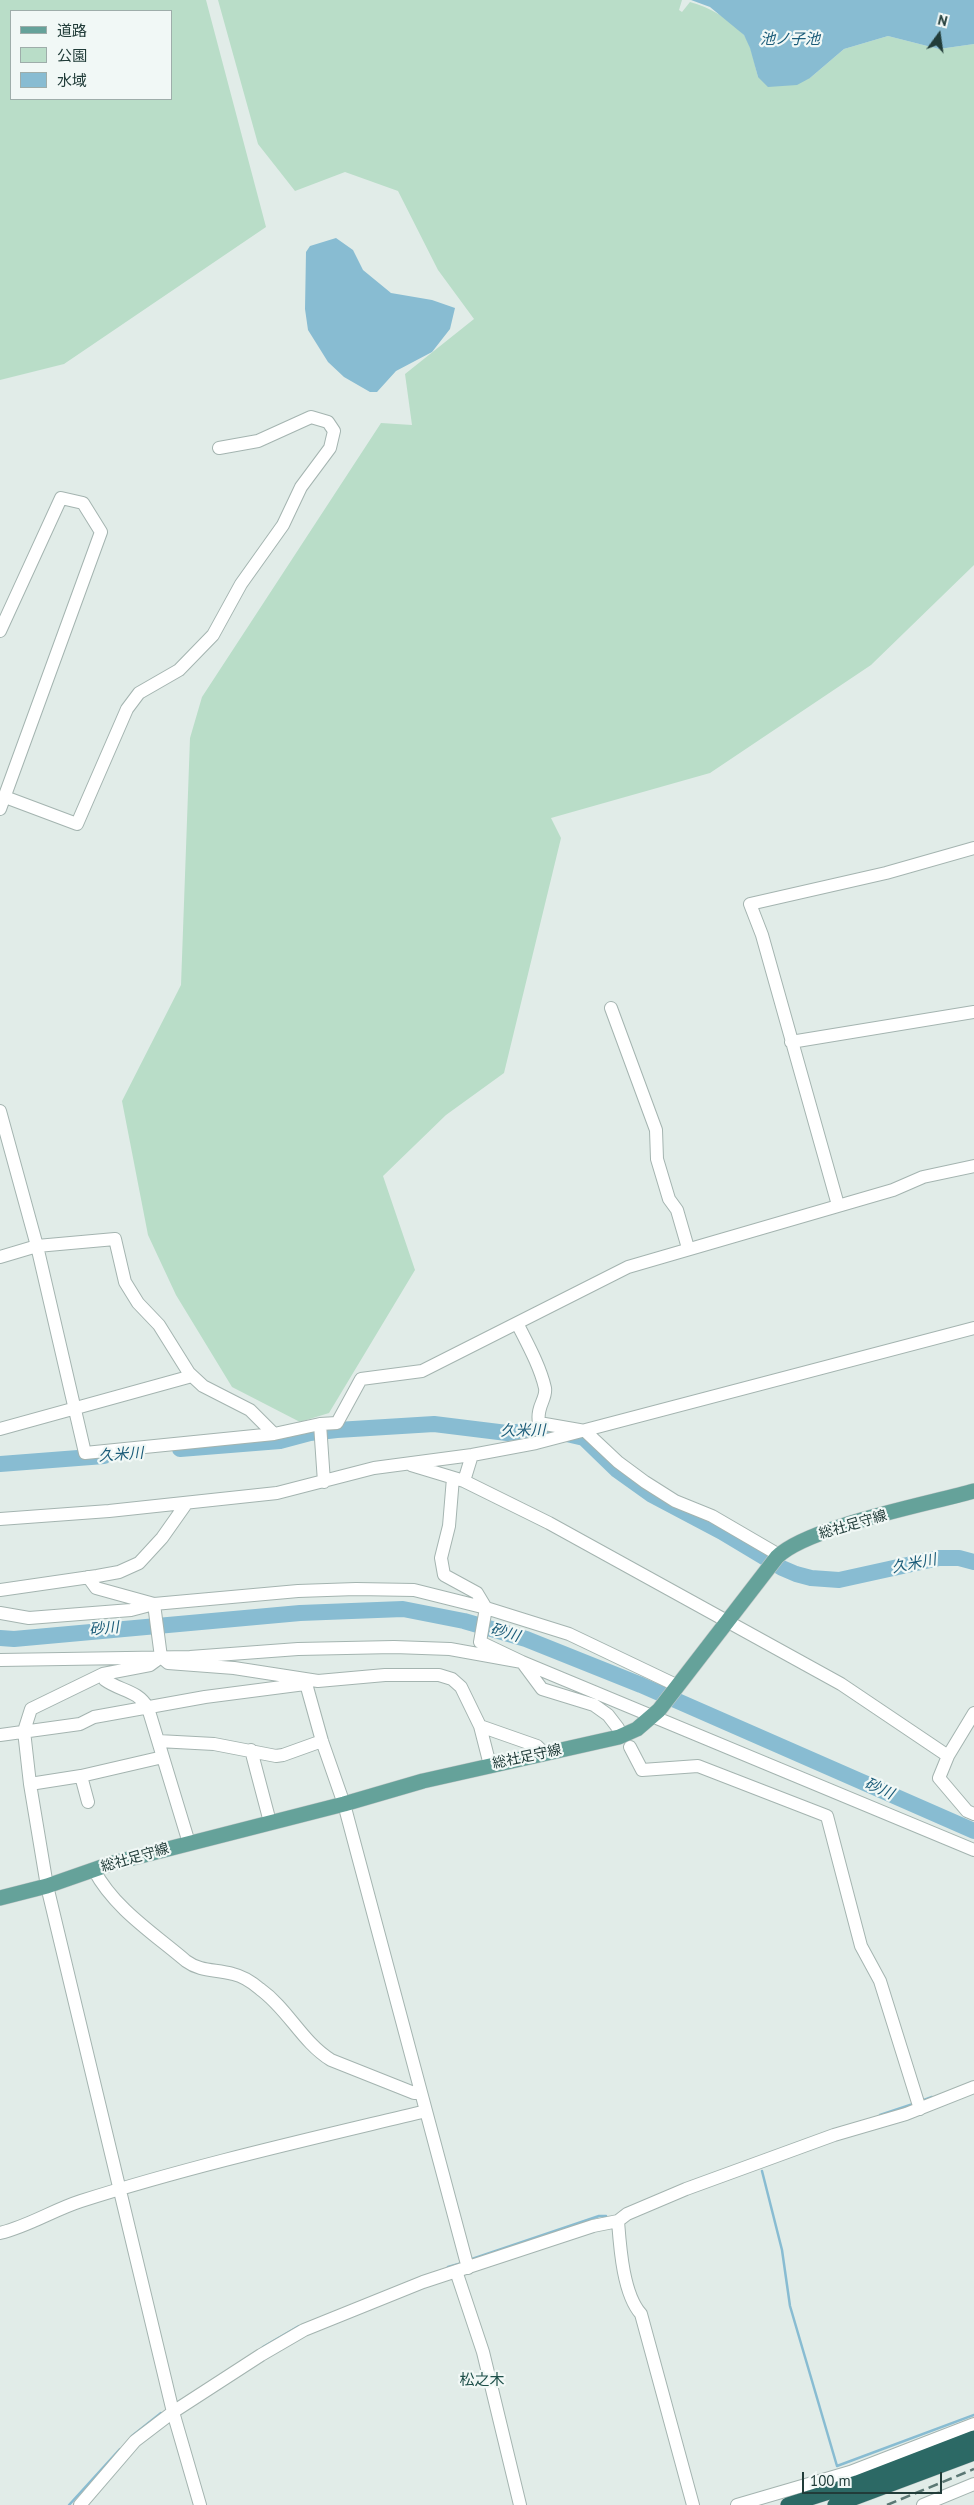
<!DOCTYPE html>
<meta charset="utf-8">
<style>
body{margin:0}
#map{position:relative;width:974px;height:2505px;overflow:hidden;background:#e1ece8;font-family:"PT Sans","Noto Sans JP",sans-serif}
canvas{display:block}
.legend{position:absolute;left:10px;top:10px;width:162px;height:90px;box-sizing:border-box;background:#f1f8f6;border:1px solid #9eadaa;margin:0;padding:6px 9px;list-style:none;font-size:15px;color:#213c39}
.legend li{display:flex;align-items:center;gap:10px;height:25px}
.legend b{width:25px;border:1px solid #9eadaa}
.north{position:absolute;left:914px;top:10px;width:50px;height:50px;-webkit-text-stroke:4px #f1f8f6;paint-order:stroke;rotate:14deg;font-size:14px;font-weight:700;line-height:20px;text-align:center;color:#213c39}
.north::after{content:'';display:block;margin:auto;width:18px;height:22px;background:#213c39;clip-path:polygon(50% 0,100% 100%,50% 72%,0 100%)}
.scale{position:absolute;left:802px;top:2472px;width:140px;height:22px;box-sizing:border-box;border:2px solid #213c39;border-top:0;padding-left:6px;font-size:15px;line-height:18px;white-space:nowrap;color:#213c39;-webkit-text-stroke:4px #f1f8f6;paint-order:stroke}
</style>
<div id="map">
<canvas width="974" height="2505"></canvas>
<ul class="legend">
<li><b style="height:6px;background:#65a29a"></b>道路</li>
<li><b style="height:14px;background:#b9ddc8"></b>公園</li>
<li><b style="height:14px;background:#88bcd2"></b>水域</li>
</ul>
<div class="north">N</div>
<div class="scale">100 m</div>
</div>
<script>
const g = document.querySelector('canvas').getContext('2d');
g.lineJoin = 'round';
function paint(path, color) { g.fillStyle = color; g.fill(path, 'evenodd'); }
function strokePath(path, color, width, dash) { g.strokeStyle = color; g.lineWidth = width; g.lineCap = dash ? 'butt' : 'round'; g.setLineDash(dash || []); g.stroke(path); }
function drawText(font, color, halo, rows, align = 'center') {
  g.font = font + ' "PT Sans","Noto Sans JP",sans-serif'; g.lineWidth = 4.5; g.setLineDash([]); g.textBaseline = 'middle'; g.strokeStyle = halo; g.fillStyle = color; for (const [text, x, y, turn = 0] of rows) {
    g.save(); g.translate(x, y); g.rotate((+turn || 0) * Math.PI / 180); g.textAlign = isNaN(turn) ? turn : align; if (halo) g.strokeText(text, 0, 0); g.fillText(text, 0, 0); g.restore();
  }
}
const green = new Path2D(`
 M0,0H206L266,227L64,364L0,380ZM11,11H171V99H11Z
 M218,0H682L679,10L682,12L690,2C709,7 731,19 744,35C752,46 754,63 758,77L810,78L844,49L888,36L939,49L974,44V565L871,665L710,773L551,818L561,838L504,1073L446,1115L383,1176L415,1270L329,1413L300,1422L232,1387L176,1295L148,1235L122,1101L181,985L190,738L202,697L381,423L412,425L405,374L474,319L438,270L398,191L345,172L295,191L258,144Z`);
const water = new Path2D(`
 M691,0H974V44L939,49L888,36L844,49L810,78L797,85L768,87L758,77L750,48L744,35L710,7Z
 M336,238L353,250L363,270L391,293L432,300L455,308L450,329L432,352L396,371L377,392H370L344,377L328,362L308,330L305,309L306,252L310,246Z`);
const stream = new Path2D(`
 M921,2101L932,2097
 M880,2115L913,2104
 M762,2171L782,2250L790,2306L837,2466L974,2415
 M469,2260L599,2216H606
 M448,2267L462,2263
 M263,2347L299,2326
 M132,2436L161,2413
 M69,2505L120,2449`);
const river = new Path2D(`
 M180,1449L280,1441L310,1433L337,1430L434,1424L507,1433L545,1429L584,1438L617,1470L652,1495L722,1532L782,1568L796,1574L811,1578L839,1580L939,1558H959L974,1562
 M0,1464L104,1456
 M0,1638L14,1639L300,1613L403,1609L464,1621L526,1639L641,1685L974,1831`);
const minor = new Path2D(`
 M0,631L61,498L83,503L101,532L0,809
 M5,797L77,824L127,709L139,693L179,670L213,635L241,584L283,525L301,487L330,448L334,431L328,422L311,417L258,441L219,448
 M611,1008L656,1130L657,1159L669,1199L677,1210L688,1248
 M791,1042L974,1012
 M0,1111L37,1246L85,1453L274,1434L320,1424L337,1423L361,1379L422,1371L628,1267L893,1190L923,1177L974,1166
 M838,1205L762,935L750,904L886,873L974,848
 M0,1257L37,1246L115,1239L125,1282L138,1303L159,1325L189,1373L203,1386L250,1410L274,1434
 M517,1323C527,1343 540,1366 545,1388C547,1399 536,1406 539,1423L585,1431L618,1462L645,1482L675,1501L712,1516L779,1555
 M320,1424L324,1482
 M0,1429L192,1376
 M411,1465L464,1481L549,1523L841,1684L948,1756
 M453,1478L449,1526L441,1558L444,1575L477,1593L486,1608L480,1642
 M464,1481L472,1455
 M0,1519L109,1511L277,1493L374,1468L472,1455L536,1443L974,1328
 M88,1577L96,1588L154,1604
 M0,1590L97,1576L119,1572L139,1563L162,1538L186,1504
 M154,1604L161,1657L168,1663L234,1668L318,1681L385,1675H439L452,1679L461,1687L480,1726L490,1765
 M0,1613L29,1618L131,1610L154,1604L298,1591L356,1589L414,1590L486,1608L569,1634L678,1686
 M480,1642L522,1662L974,1850
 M161,1657L150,1665L103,1674L31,1709L24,1731L30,1784L47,1886L173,2412L200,2505
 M0,1660L190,1657L298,1649L394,1647L450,1649L522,1662L542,1689L594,1705L608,1715L618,1728
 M103,1674L105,1680C120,1691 138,1690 148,1708L189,1843
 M305,1680L322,1741L344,1804L468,2268
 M974,1713L948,1756L939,1778L967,1811L974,1814
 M480,1726L537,1746L544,1753
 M0,1735L80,1724L94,1717L205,1697L305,1684
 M158,1741L214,1744L276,1756L283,1755L322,1741
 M630,1747L642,1770L698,1766L827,1816L861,1946L880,1981L920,2109
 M251,1750L270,1822
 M81,1776L88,1802
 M30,1784L81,1776L163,1757
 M94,1870C114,1908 153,1933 186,1961C201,1972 215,1969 233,1974C242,1976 253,1983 260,1989C288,2009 302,2042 331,2060L414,2093H421
 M618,2221C620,2247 623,2294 641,2314L693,2505
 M0,2233C29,2226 53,2210 81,2201C194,2165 310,2139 426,2111
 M456,2271L483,2352L520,2505
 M80,2505L135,2441L173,2412L261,2355L304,2330L423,2282L593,2226L618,2221L627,2214L686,2189L834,2135L906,2114L974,2087
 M737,2505L850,2472L974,2424
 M923,2505L974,2484`);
const major = new Path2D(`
 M0,1898L47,1886L113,1863L344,1804L423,1781L619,1737L637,1729L659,1710L777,1557C807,1527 928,1504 974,1491`);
const highway = new Path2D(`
 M788,2505L857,2483L974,2438
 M835,2505L974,2453`);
const rail = new Path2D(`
 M887,2505L974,2469`);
const streetNames = [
 ["総社足守線",853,1525,-16],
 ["総社足守線",527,1757,-12],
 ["総社足守線",135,1858,-16]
];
const waterNames = [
 ["池ノ子池",790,40],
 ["久米川",523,1431,-1],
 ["久米川",121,1455,-4],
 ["久米川",914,1564,-11],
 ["砂川",104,1629,-5],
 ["砂川",505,1633,16],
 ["砂川",879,1789,24]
];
const neighbourhoodNames = [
 ["松之木",482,2381]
];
paint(green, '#b9ddc8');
paint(water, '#88bcd2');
strokePath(stream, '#88bcd2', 2.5);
strokePath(river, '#88bcd2', 16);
strokePath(minor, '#a4b4b0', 14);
strokePath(major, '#c1c8c8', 16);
strokePath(highway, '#c1c8c8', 16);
strokePath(minor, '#fff', 12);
strokePath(major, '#65a29a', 15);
strokePath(highway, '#2c6965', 15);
strokePath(rail, '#5b7874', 2.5, [10, 5]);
drawText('14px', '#213c39', '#f1f8f6', streetNames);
drawText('italic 15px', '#1b5c79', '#f1f8f6', waterNames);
drawText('15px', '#1d4f49', '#f1f8f6', neighbourhoodNames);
</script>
